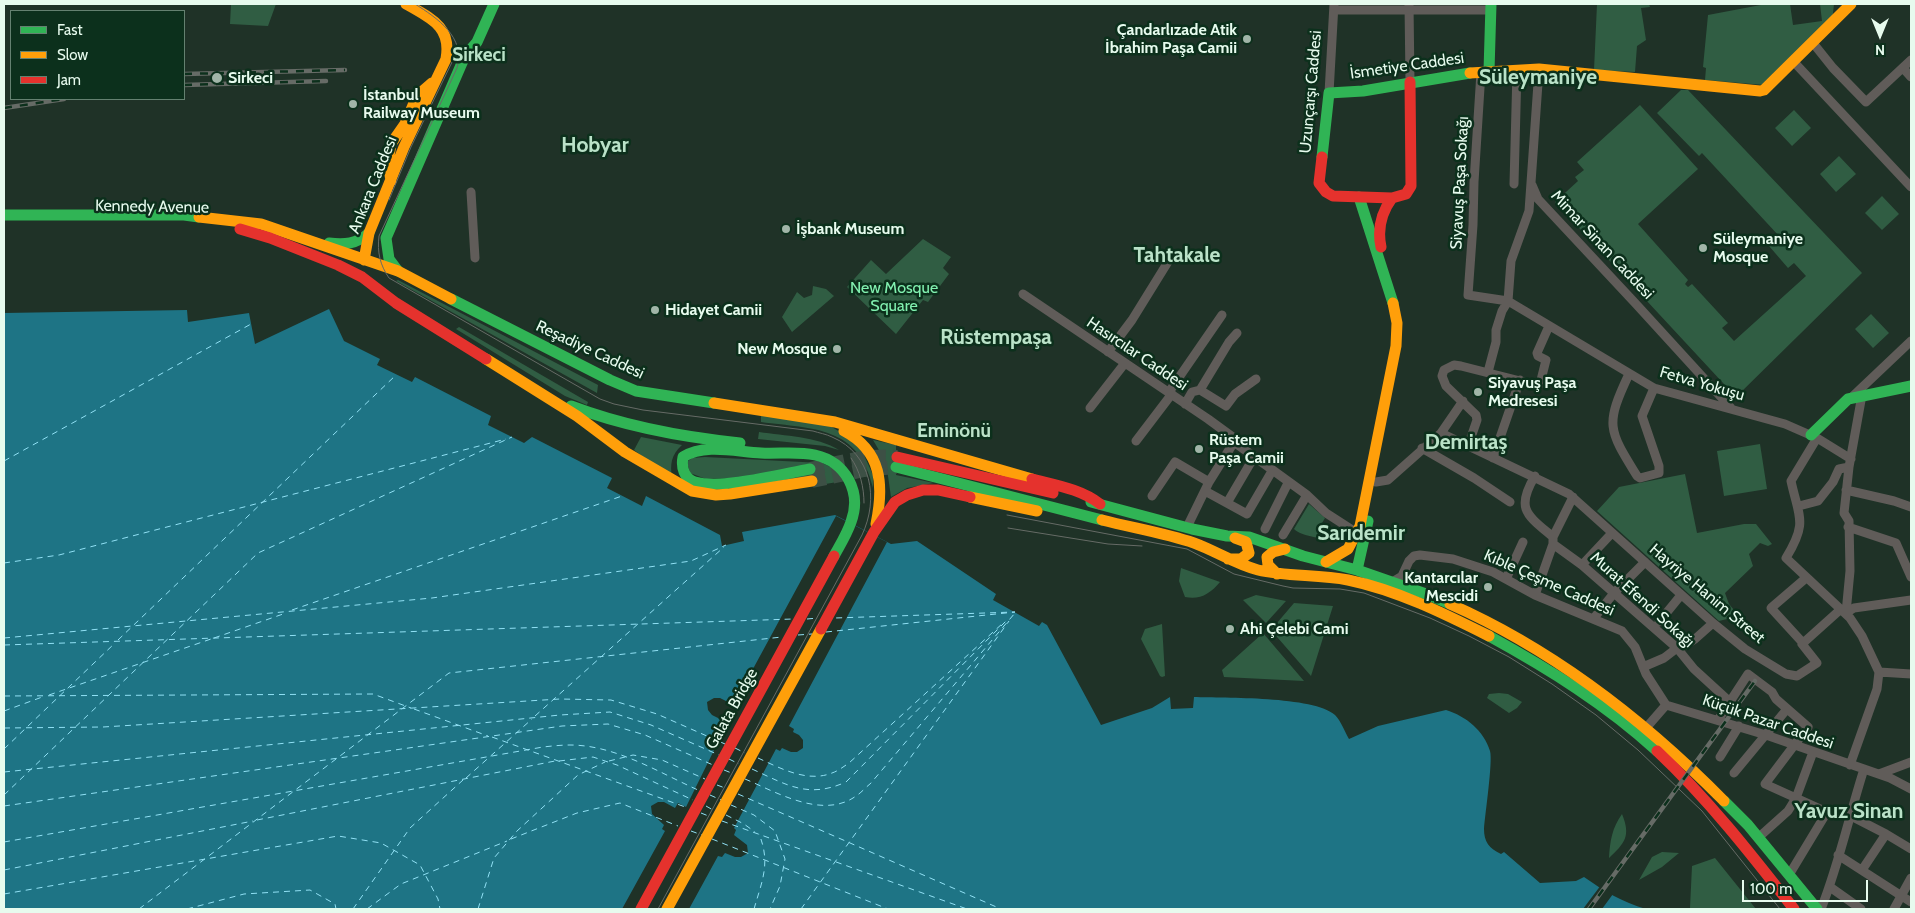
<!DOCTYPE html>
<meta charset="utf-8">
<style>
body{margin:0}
#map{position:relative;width:1915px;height:913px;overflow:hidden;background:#1f3227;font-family:Cabin,sans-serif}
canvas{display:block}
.frame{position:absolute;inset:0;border:5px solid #e7fbee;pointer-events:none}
.legend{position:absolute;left:10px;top:10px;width:175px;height:90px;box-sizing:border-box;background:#0c301c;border:1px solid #648170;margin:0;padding:6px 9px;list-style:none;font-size:15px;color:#e7fbee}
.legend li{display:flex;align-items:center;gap:10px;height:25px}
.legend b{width:25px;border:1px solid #648170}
.north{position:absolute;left:1855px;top:10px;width:50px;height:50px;-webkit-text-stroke:4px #0c301c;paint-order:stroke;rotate:180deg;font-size:14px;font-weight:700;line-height:20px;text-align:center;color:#e7fbee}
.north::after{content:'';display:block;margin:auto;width:18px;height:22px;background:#e7fbee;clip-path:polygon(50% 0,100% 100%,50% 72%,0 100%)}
.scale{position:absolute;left:1742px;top:880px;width:126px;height:22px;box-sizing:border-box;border:2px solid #e7fbee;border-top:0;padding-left:6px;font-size:15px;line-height:18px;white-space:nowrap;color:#e7fbee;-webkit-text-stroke:4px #0c301c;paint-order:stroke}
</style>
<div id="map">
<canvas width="1915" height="913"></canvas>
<div class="frame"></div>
<ul class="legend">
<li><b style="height:6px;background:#30b455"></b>Fast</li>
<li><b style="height:6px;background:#ff9f0a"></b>Slow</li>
<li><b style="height:6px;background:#e5322d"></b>Jam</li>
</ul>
<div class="north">N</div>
<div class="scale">100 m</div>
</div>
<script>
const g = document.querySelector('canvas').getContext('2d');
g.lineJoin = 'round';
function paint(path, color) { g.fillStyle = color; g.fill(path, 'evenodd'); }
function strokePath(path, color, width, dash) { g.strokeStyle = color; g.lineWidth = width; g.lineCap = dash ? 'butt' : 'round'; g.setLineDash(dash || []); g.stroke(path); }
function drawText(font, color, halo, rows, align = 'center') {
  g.font = font + ' Cabin,sans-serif'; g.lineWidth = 5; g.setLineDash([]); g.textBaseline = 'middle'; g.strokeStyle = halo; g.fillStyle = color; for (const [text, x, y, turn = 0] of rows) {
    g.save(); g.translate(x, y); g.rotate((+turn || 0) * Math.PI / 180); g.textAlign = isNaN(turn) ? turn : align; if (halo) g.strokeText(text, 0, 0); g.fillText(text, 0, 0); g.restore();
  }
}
const green = new Path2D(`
 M231,4H276L268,26L230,24Z
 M1597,4H1649L1650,7L1641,8L1646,40L1637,46L1635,72L1594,70Z
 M1766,4H1790L1793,25L1822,21L1820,4H1834L1832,22L1764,85L1705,80L1706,68L1703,67L1708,15Z
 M1681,90H1688L1862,273L1736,397L1555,202L1578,181L1575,177L1584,170L1577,162L1640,105L1698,169L1638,224L1688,280L1685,284L1688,287L1692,284L1728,323L1722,328L1734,341L1806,276L1794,263L1788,268L1769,246L1779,236L1702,153L1699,156L1657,113Z
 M1794,110L1811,128L1792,146L1775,128Z
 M1839,156L1856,174L1836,192L1820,174Z
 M1882,196L1899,214L1882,230L1865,213Z
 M923,239L951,257L943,268L949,274L928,302L923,300L896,334L847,287L871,260L886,274Z
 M398,280L598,385L597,393L396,281Z
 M813,286L826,289L834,296L792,332L782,317L797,292L804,298L812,295Z
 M1871,314L1889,333L1873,348L1855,329Z
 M459,327L588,402L587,405L565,396L456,329Z
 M761,415L830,426L842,433L862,451L873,475V488C859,426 814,429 761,422Z
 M759,432C785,436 816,436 839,450L825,446L758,439Z
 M641,437L682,445C671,455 670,464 672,478L634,450Z
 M873,440L896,445V475L934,483L907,488L891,497L886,462Z
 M1760,444L1767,489L1724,496L1717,451Z
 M705,457L822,463L835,469L843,481L814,486L720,478L706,479L690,473L687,462L692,458Z
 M1685,474L1697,533L1744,524H1756L1772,544L1768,546L1760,543L1749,554L1753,566L1725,593L1729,604L1739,616L1719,621L1597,511L1619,487Z
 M1309,504L1325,518L1322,523L1330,527L1328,530L1339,537L1338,540C1327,539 1302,537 1294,529Z
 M1181,568L1220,582C1210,594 1200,600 1185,597L1179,581Z
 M1256,595L1286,601L1266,623L1243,600Z
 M1294,603L1333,606L1311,676L1271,630Z
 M1162,624L1165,676L1162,677L1160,676L1141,639L1145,629Z
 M1263,633L1304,681L1224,677L1222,670Z
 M1499,693L1508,694L1522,702L1517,708L1509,713L1487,698L1489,694Z
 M1622,814C1631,836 1625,843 1609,858C1610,841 1612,828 1622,814Z
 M1662,852L1679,853L1662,867L1639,880L1652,857Z
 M1715,858L1756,909H1692L1690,908L1692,866Z`);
const water = new Path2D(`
 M329,309L344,341L380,359L377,365L412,382L415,377L491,416L488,425L524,443L532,437L612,478L607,488L642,506L646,496L720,535L722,546L744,541L742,532L835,515L891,544L917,541L996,594L993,600L1039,626L1042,622L1047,625L1101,725L1152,708L1170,697L1171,709L1193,708L1194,697C1224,698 1314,696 1335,715C1341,721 1345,732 1349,739L1378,726L1446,710C1466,716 1484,731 1490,751C1493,761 1485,815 1484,829C1484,842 1489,848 1501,854L1504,852L1540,883L1576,881L1584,877C1604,891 1622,902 1646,909H4V313L187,310L188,322L249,313L255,344Z`);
const pier = new Path2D(`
 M836,516L887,542L789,726L794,729L793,732L799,735L803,740V748L797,752H791L782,748L780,751L776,749L734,828L736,830L734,835L747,845L748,853L741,857H735L725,853L722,857L718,856L689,909H622L665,831L662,829L664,825L652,814L651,806L658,802H664L675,808L678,803L686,807L725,728L720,725L722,720L712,715L708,710L707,702L714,698H720L730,703L735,702Z
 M1601,885L1613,894L1602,909H1583Z`);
const ferry = new Path2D(`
 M4,461L251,324
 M4,563L59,555L506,439
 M292,610L622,496
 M807,619L818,618
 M826,632L1015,612L835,618
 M798,635L812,634
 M4,638L432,598L691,561L726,545
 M214,638L286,613
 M118,640L396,375
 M4,645L793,619
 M49,695L211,639
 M4,696L373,694L411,708
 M414,709L488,736
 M4,711L45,696
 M535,716L724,547
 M4,728L103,727L560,699L611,700L657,714L725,744
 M492,737L688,808
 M735,748L745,753
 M4,749L115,643
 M758,758C780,768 807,783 832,773C838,771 843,767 849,763L1003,623
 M729,759L739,764
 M559,761L593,757L617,765L693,800
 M609,761L633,755L662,760L705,779
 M752,769C787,785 808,799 846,782L1007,620
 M724,770L734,774
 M4,772L560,715L610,712L651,725L719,755
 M466,778L532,719
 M745,779C776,792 823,820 856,796C861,793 866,787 871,783L1015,613
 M717,785L725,788
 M738,794L1001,909
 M4,795L258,553L512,437
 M710,795L721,800
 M731,805L754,815L775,831L785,859L780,886L770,909
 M4,806L562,726L608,724L645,735L713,765
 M706,806L713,810
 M701,813L711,817
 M726,815L744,824L755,832
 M257,820L555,761
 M722,821L967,909
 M691,831L702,835
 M511,839L577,813L620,803L678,826
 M712,839L888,909
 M4,842L543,747C552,746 561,745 570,745C615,745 658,772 698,790
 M4,870L253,821
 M4,894L338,836L381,843L420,865L438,899L440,909
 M139,909L449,673L782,637
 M187,909L244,894L310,890L335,904L336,909
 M353,909L410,828L463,780
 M367,909L401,884L507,841
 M478,909L494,858L517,831L578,775L605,762
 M754,909C762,881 771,863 759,834
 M801,909L1009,621`);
const primaryTunnel = new Path2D(`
 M810,469C839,463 867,454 897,457
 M812,481L864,470L896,467`);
const street = new Path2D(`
 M1409,4L1410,82
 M1334,10H1491
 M1813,43L1833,68L1866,102L1911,60
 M1793,61L1911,187
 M1903,68L1911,77
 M1481,72L1474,182L1473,225L1468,295L1508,301L1654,388L1785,424L1817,438L1851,459
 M1329,93L1334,4
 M1514,184L1517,70
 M1532,185L1538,199L1636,304L1731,408
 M471,192L475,258
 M1023,294L1208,419L1234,438V442L1307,495L1326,513L1357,533
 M1108,352L1132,320L1171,257
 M1488,372L1496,342V330L1502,311L1508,301L1511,261L1529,211L1539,69
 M1629,374C1605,425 1608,429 1637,476L1640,478L1659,473V466L1642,416L1654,388
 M1200,390L1226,406L1235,394L1256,379
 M1853,396L1911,341
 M1185,404L1192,392L1200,390L1229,342L1237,333
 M1090,408L1125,363
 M1441,433L1569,494L1713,623L1745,649L1786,674L1797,676L1817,663L1802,644L1841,609
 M1817,438L1791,481C1799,518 1808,522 1786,558L1850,618L1862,636L1879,672L1877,689L1850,765
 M1136,441L1171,395V389L1222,315
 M1468,446L1477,420L1476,415L1446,386L1442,376L1444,370L1454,365L1461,366L1536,385L1540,384L1546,360L1538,356L1537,353L1549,326
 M1422,448L1474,478L1510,502
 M1493,458L1520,380
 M1535,476C1515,509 1527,515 1553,537
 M1376,482L1388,480L1441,433L1463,401
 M1846,490L1894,501L1911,507
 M1205,491L1247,514L1272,471
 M1152,496L1175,462L1209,482
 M1227,503L1254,457
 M1799,506L1818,501L1833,482L1839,469L1849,467
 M1189,523L1209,482L1234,442
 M1848,527L1896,543L1911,577
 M1265,529L1288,483
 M1283,535L1307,495
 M1553,544L1582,565L1677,648L1694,669L1729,701
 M1582,565L1612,533
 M1506,579L1523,542
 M1392,582L1402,576L1409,561L1414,556L1420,555L1453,559L1493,572L1535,595L1622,631L1635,647L1646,674L1666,705
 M1535,595L1553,544V537L1573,497
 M1846,613L1850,571L1849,521L1844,513L1849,467L1862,395
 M1846,613L1854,608L1911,600
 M1594,618L1614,593L1645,562
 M1659,622L1681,595
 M1803,643L1771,608L1806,578
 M1643,667L1664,658L1677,648L1684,646L1695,639L1713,623
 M1879,672L1911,674
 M1666,705L1766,735L1890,778L1911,789
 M1718,720L1748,674L1772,692L1776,699L1808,727L1765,784L1827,812L1849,815L1886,834L1911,849
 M1646,728L1666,705
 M1720,757L1739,726
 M1734,773L1787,709
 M1879,774L1911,762
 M1759,837L1788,811L1796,798L1813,752
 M1838,855L1911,902
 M1862,870L1886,834
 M1789,875L1827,812
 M1830,887L1861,909
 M1821,909C1839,864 1849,816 1864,769
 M1894,909L1911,878`);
const fast = new Path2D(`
 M1489,71L1491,4
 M1322,157L1329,93L1363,91L1470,73
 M1359,197L1393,303
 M4,215H184L199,217
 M329,243C344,245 357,244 369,233
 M398,271L389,259L386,238L465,56L477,42L494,4
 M451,299L610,380L636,391L714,403
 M571,406C626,427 682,437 740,443
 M1811,435L1848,399L1911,386
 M896,467L1102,520
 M810,469C782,474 721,490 695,482C684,479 681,467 683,457C705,443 737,452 761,453C779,454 797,451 815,455C846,462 862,492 851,522C847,534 840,545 834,556
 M1091,502L1192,529L1227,536L1249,537L1303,556L1357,570L1426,594L1450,604
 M1357,570L1368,521
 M1489,636C1549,669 1607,705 1657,751
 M1724,801L1748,825L1817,909`);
const slow = new Path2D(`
 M1470,73L1539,69L1760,91L1764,90L1851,4
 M391,181L388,162L391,144L405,124L417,96L432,83
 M199,217L261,224L398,271L451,299
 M364,260L369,233L404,147L446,59C452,26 430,18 406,4
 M486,359L577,416L625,452L692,491L716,495L730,494L812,481
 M714,403L835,422L1032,479
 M844,431C882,451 884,485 876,524
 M970,497L1037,511
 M1102,520C1133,528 1165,533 1194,543C1216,551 1235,564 1258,570C1287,577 1318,574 1348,580C1397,590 1445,614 1489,636
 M1228,559H1241L1249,553L1246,542L1235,538
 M1326,562L1348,549L1360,526L1396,346L1397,323L1393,303
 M1277,574L1268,565L1267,557L1273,552L1285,549
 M1450,604C1554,650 1645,721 1724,801
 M667,909L821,629`);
const jam = new Path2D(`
 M1322,157L1319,183L1326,192L1333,196L1392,198L1406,194L1411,186L1410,82
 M240,229L270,238L338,265L362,277L396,303L486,359
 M1381,247C1377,228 1381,213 1392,198
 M897,457L1053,493
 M1032,479C1055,485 1081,489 1100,504
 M821,629L874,532L895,502L907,495L923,490H938L970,497
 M1657,751C1708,799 1751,854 1794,909
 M641,909L834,556`);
const tram = new Path2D(`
 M415,4C437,18 466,37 457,68L379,236C377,252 380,265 389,278L600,399L614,404L643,410L813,431C819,433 826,434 832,437C872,454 879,499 862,535L658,909
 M389,200L411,147L454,58V50
 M851,458C860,471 864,487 864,503
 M1007,515L1187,549L1234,574L1283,586L1293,588L1340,589L1364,593L1430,618L1469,636L1509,657L1552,684L1596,715L1638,750L1702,811L1780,909
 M1008,528L1108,544L1142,546`);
const rail = new Path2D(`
 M184,74L345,70
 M184,85L326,81
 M4,108L64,99
 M1589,909L1755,681`);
const markers = [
 [1247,39,5,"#a1b5a8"],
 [217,78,6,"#a1b5a8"],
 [353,104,5,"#a1b5a8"],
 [786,229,5,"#a1b5a8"],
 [1703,248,5,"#a1b5a8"],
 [655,310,5,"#a1b5a8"],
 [837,349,5,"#a1b5a8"],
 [1478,392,5,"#a1b5a8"],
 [1199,449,5,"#a1b5a8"],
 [1488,587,5,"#a1b5a8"],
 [1230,629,5,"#a1b5a8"]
];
const poiNames = [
 ["Çandarlızade Atik",1237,30,"right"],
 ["İbrahim Paşa Camii",1237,48,"right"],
 ["Sirkeci",228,78],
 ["İstanbul",363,95],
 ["Railway Museum",363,113],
 ["İşbank Museum",796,229],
 ["Süleymaniye",1713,239],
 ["Mosque",1713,257],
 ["Hidayet Camii",665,310],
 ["New Mosque",827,349,"right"],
 ["Siyavuş Paşa",1488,383],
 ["Medresesi",1488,401],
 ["Rüstem",1209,440],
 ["Paşa Camii",1209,458],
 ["Kantarcılar",1478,578,"right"],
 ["Mescidi",1478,596,"right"],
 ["Ahi Çelebi Cami",1240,629]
];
const streetNames = [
 ["İsmetiye Caddesi",1407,66,-8],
 ["Uzunçarşı Caddesi",1311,92,-85],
 ["Siyavuş Paşa Sokağı",1460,183,-87],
 ["Ankara Caddesi",373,185,-68],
 ["Kennedy Avenue",152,207,1],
 ["Mimar Sinan Caddesi",1602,245,47],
 ["Reşadiye Caddesi",590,350,25],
 ["Hasırcılar Caddesi",1137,354,34],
 ["Fetva Yokuşu",1702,384,16],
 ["Kıble Çeşme Caddesi",1549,583,24],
 ["Hayriye Hanim Street",1707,594,40],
 ["Murat Efendi Sokağı",1642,600,42],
 ["Galata Bridge",732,709,-61],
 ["Küçük Pazar Caddesi",1768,722,19]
];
const parkNames = [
 ["New Mosque",894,288],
 ["Square",894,306]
];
const quarterNames = [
 ["Sirkeci",479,55],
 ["Eminönü",954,431]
];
const districtNames = [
 ["Süleymaniye",1538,78],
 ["Hobyar",595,146],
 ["Tahtakale",1177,256],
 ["Rüstempaşa",996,338],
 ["Demirtaş",1466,443],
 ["Sarıdemir",1361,534],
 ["Yavuz Sinan",1849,812]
];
paint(green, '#305d43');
paint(water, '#1e7485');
paint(pier, '#1f3227');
strokePath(ferry, '#91e1f5', 1, [6, 5]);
strokePath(primaryTunnel, '#3d5045', 14, [14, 7]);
strokePath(street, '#605c59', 9);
strokePath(fast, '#30b455', 11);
strokePath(slow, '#ff9f0a', 11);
strokePath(jam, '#e5322d', 11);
strokePath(tram, '#666b66', 1);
strokePath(rail, '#666b66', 4.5);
strokePath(rail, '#0c301c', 2.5, [8]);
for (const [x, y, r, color] of markers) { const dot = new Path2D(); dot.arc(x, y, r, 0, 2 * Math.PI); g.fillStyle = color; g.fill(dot); strokePath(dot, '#0c301c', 2); }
drawText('bold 16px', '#e7fbee', '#0c301c', poiNames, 'left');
drawText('16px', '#e7fbee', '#0c301c', streetNames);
drawText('16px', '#82f1b0', '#0c301c', parkNames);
drawText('bold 19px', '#bae2c8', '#0c301c', quarterNames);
drawText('bold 21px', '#bae2c8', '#0c301c', districtNames);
</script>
